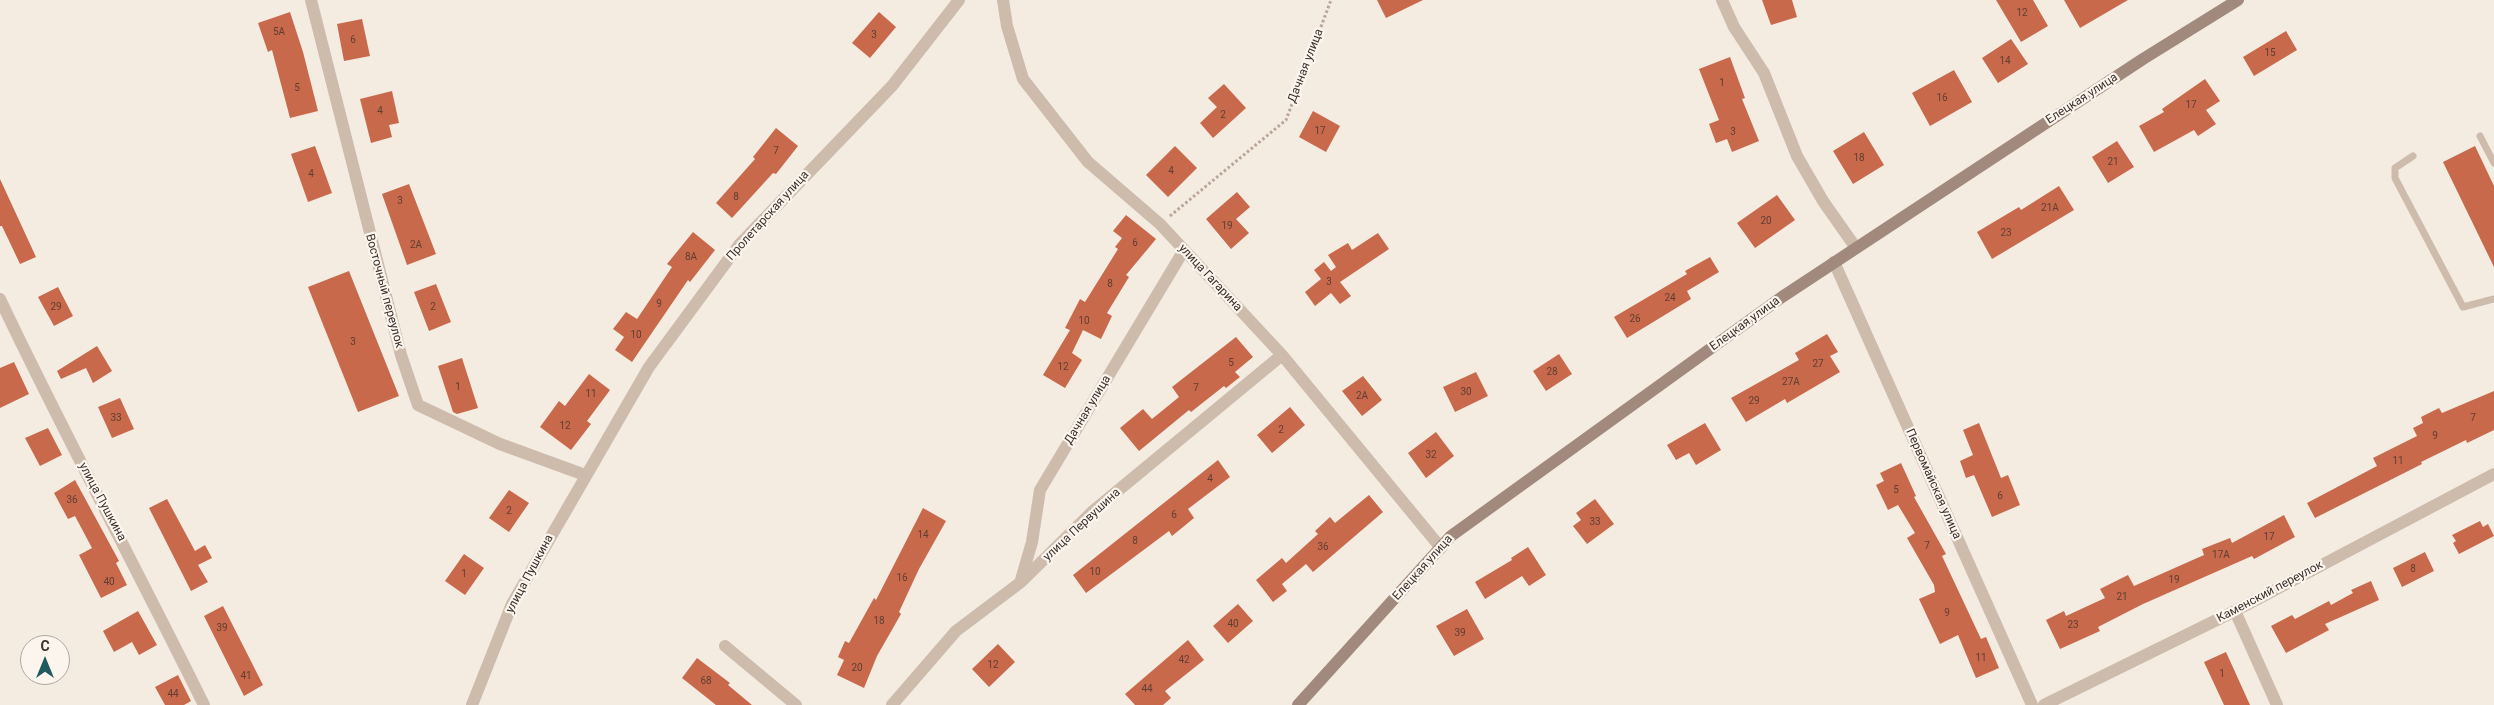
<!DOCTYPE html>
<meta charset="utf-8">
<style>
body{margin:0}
#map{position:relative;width:2494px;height:705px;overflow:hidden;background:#f4ebe1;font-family:Roboto,sans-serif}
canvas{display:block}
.north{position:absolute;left:20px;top:635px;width:50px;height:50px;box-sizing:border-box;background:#fbf5ee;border:1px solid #aea6a0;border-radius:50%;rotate:0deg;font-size:14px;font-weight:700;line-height:20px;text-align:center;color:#3b302b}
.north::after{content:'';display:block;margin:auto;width:18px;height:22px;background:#1f5a5e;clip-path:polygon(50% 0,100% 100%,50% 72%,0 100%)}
</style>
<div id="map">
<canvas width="2494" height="705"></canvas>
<div class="north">С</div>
</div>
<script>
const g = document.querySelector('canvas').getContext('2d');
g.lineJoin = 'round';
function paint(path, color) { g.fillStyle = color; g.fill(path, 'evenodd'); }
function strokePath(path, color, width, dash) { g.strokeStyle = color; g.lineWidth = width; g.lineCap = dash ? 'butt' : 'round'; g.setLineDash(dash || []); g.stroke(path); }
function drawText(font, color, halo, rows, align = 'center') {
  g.font = font + ' Roboto,sans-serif'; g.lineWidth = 4.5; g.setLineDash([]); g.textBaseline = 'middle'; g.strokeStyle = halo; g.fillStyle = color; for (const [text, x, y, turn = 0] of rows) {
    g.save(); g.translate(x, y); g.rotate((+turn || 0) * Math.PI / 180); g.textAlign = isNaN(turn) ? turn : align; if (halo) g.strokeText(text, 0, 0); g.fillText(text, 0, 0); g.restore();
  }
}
const building = new Path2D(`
 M1377,0H1423L1386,18Z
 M1762,0H1792L1797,17L1771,25Z
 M1996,0H2033L2048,26L2021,42Z
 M2064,0H2128L2080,28Z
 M290,12L303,52L318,111L290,118L272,50L268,52L258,23Z
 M879,12L896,27L870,58L852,43Z
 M362,19L370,56L344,61L337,24Z
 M2286,31L2297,50L2254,76L2243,57Z
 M2011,39L2028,64L1998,83L1982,58Z
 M1730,57L1745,98L1742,99L1759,141L1732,152L1727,139L1716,143L1709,124L1719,120L1699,69Z
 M1954,70L1972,102L1930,126L1912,93Z
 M2205,79L2220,101L2206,110L2216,124L2198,136L2194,130L2154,152L2139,126L2164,112L2162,109Z
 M1224,84L1246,108L1213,138L1200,123L1217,107L1208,98Z
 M392,91L399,123L389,125L392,137L371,143L360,99Z
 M1313,111L1340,126L1326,152L1299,137Z
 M776,128L798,146L776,174L773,173L732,218L716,203L755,159L753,157Z
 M1864,132L1884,165L1853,184L1833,151Z
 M2117,141L2134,167L2108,183L2092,157Z
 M315,146L332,193L308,202L291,154Z
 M1175,146L1197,168L1168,197L1146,175Z
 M2475,146L2494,186V267L2443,162Z
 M0,179L36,257L20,264L2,226H0Z
 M409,184L436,254L407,265L382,194Z
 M2059,186L2074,210L1992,259L1977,232L2019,207L2021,210Z
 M1237,192L1250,207L1236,219L1249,233L1231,249L1206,219Z
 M1777,195L1795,220L1755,248L1737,223Z
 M1126,215L1156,239L1126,275L1129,277L1107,313L1112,316L1101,339L1083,330L1072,353L1082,360L1065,388L1043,375L1070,330L1065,328L1080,299L1085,302L1118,249L1115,247L1122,238L1113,231Z
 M693,232L715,250L690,282L688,280L632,362L615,350L624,337L613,329L626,312L637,319L672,267L667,264Z
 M1378,233L1389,249L1340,282L1351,296L1340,304L1331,293L1315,306L1305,292L1321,279L1314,270L1324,262L1331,271L1336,267L1328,255L1348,243L1352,250Z
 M1710,257L1719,272L1687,291L1691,299L1627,338L1614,317L1687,274L1685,271Z
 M349,271L399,396L358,412L308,287Z
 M436,284L451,322L429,331L414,292Z
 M58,287L73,316L54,326L38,297Z
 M1827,334L1838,352L1830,356L1840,372L1787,403L1785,399L1746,422L1731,398L1799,360L1795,353Z
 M1236,337L1253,357L1235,372L1240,377L1226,388L1224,386L1191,412L1189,410L1139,451L1120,428L1143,409L1152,419L1179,397L1172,387Z
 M97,346L112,371L93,383L86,368L61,379L57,371Z
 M1559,354L1572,374L1546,391L1533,371Z
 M462,358L478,408L457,414L453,412L438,366Z
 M14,362L29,394L0,408V368Z
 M1476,372L1488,396L1455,412L1443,387Z
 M589,374L610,390L587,421L591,424L571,450L540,427L559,401L565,406Z
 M1363,376L1382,400L1362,416L1342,391Z
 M2494,391V430L2467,443L2466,440L2421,462L2422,464L2315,518L2307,503L2377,466L2373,458L2417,436L2413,428L2423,423L2421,417L2439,408L2442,413Z
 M120,398L134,429L112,438L98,407Z
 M1290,407L1305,425L1272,453L1257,435Z
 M1705,423L1721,450L1696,465L1689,453L1676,460L1667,445Z
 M1979,423L2001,478L2008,475L2020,505L1992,517L1974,475L1966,478L1960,461L1973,455L1963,430Z
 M48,428L62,455L40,466L25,438Z
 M1436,432L1454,456L1426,478L1408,453Z
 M1218,460L1230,477L1188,509L1194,518L1172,536L1169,531L1086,593L1073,575Z
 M1901,463L1916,496L1914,497L1946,554L1942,556L1981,639L1986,637L1999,668L1976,678L1958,635L1940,644L1919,599L1935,592L1934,585L1907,538L1915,533L1898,505L1888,510L1876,485L1884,481L1880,473Z
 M75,480L119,561L116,563L127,585L101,598L79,555L92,548L75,516L68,519L54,493Z
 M509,490L529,503L509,532L489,518Z
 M1369,495L1383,512L1313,572L1306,564L1282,584L1287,591L1273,602L1256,580L1282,558L1286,563L1318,534L1315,531L1330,517L1335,523Z
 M167,499L195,551L205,545L212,558L198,565L208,582L191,591L149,508Z
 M1595,499L1614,524L1587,544L1573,526L1581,520L1576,513Z
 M923,508L946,521L919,569L899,612L901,614L877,656L864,688L837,675L844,660L838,657L845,641L849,643L874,598L876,600Z
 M2284,515L2295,537L2254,559L2252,556L2143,604L2098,627L2100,631L2060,649L2046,620L2064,611L2066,616L2105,598L2100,589L2128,575L2134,586L2204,555L2202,549L2230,538L2232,543Z
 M2480,521L2483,527L2488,524L2494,536L2459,554L2453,543L2456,541L2452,535Z
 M1528,547L1546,575L1529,586L1522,576L1485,599L1475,582L1512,560L1511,558Z
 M2425,552L2434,571L2402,587L2393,568Z
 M464,554L484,568L465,595L445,581Z
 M2371,581L2379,600L2325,624L2329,630L2286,653L2271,626L2292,615L2295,619L2329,601L2331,605L2353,593L2351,590Z
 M1238,604L1253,621L1228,643L1213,626Z
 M223,606L263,685L244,696L204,616Z
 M1467,609L1484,639L1454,656L1436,626Z
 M138,611L157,645L139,655L132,642L114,652L103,631Z
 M1188,640L1204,660L1165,691L1171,698L1163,705H1135L1125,694Z
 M998,644L1015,662L989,687L972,669Z
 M2226,652L2250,705H2224L2204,662Z
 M697,658L730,683L728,685L752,705H716L682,678Z
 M178,675L191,701L184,705H165L155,687Z`);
const path = new Path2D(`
 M1170,216L1286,120L1331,0`);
const lane = new Path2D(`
 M2480,136L2494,163
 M2413,156L2395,168V178L2463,307L2494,299`);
const street = new Path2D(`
 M311,0L401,355L418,405L500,444L585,475
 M1003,0L1007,26L1023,79L1088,162L1160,224L1282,355L1441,548
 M1722,0L1734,27L1764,73L1797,156L1823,201L1856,248
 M1834,262L2032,705
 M0,299C65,436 137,569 204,705
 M1021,580L1032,542L1040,490L1184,250
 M2235,611L2277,705
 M725,646L796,705
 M472,705L512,604L649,367L739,245L892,86L959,0
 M892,705L956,631L1021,582L1092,512L1282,355
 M2044,705L2235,611L2494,474`);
const secondary = new Path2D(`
 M1298,705L1451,536L1782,297L2143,59L2238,0`);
const numberNames = [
 ["12",2022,13],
 ["5А",279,32],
 ["3",874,35],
 ["6",353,40],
 ["15",2270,53],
 ["14",2005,61],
 ["1",1722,83],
 ["5",297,88],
 ["16",1942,98],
 ["17",2191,105],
 ["4",380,111],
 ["2",1223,115],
 ["17",1320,131],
 ["3",1733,132],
 ["7",776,151],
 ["18",1859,158],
 ["21",2113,162],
 ["4",1171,171],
 ["4",311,174],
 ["8",736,197],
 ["3",400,201],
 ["21А",2050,208],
 ["20",1766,221],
 ["19",1227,226],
 ["23",2006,233],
 ["6",1135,243],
 ["2А",416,245],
 ["8А",691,257],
 ["3",1329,282],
 ["8",1110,284],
 ["24",1670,298],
 ["9",659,304],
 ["29",56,307],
 ["2",433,307],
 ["26",1635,319],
 ["10",1084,321],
 ["10",636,335],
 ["3",353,342],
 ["5",1231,363],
 ["27",1818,364],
 ["12",1063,367],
 ["28",1552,372],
 ["27А",1791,382],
 ["1",458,387],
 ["7",1196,388],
 ["30",1466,392],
 ["11",591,394],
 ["2А",1362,396],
 ["29",1754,401],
 ["33",116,418],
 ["7",2473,418],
 ["12",565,426],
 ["2",1281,430],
 ["9",2435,436],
 ["32",1431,455],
 ["11",2398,461],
 ["4",1210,479],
 ["5",1896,490],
 ["6",2000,496],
 ["36",72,500],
 ["2",509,511],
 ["6",1174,515],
 ["33",1595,522],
 ["14",923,535],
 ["17",2269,537],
 ["8",1135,541],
 ["7",1927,546],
 ["36",1323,547],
 ["17А",2221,555],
 ["8",2413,569],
 ["10",1095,572],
 ["1",464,574],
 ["16",902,578],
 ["19",2174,580],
 ["40",109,582],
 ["21",2122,597],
 ["9",1947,613],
 ["18",879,621],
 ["40",1233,624],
 ["23",2073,625],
 ["39",222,628],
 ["39",1460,633],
 ["11",1981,658],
 ["42",1184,660],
 ["12",993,665],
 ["20",857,668],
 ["1",2222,674],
 ["41",246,676],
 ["68",706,681],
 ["44",1147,689],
 ["44",173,694]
];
const streetNames = [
 ["Дачная улица",1306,66,-69],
 ["Елецкая улица",2082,99,-33],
 ["Пролетарская улица",768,216,-48],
 ["улица Гагарина",1210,278,47],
 ["Восточный переулок",384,291,75],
 ["Елецкая улица",1745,324,-36],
 ["Дачная улица",1088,410,-59],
 ["Первомайская улица",1933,484,66],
 ["улица Пушкина",102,502,62],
 ["улица Первушина",1082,525,-43],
 ["Елецкая улица",1423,568,-48],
 ["улица Пушкина",530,574,-62],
 ["Каменский переулок",2270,592,-28]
];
paint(building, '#c8694b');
strokePath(path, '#b9a596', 3, [2.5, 2.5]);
strokePath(lane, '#cdbbac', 7);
strokePath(street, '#cdbbac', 12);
strokePath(secondary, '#a18a7d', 12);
drawText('10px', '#5e3e33', null, numberNames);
drawText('12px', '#3b302b', '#fbf5ee', streetNames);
</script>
